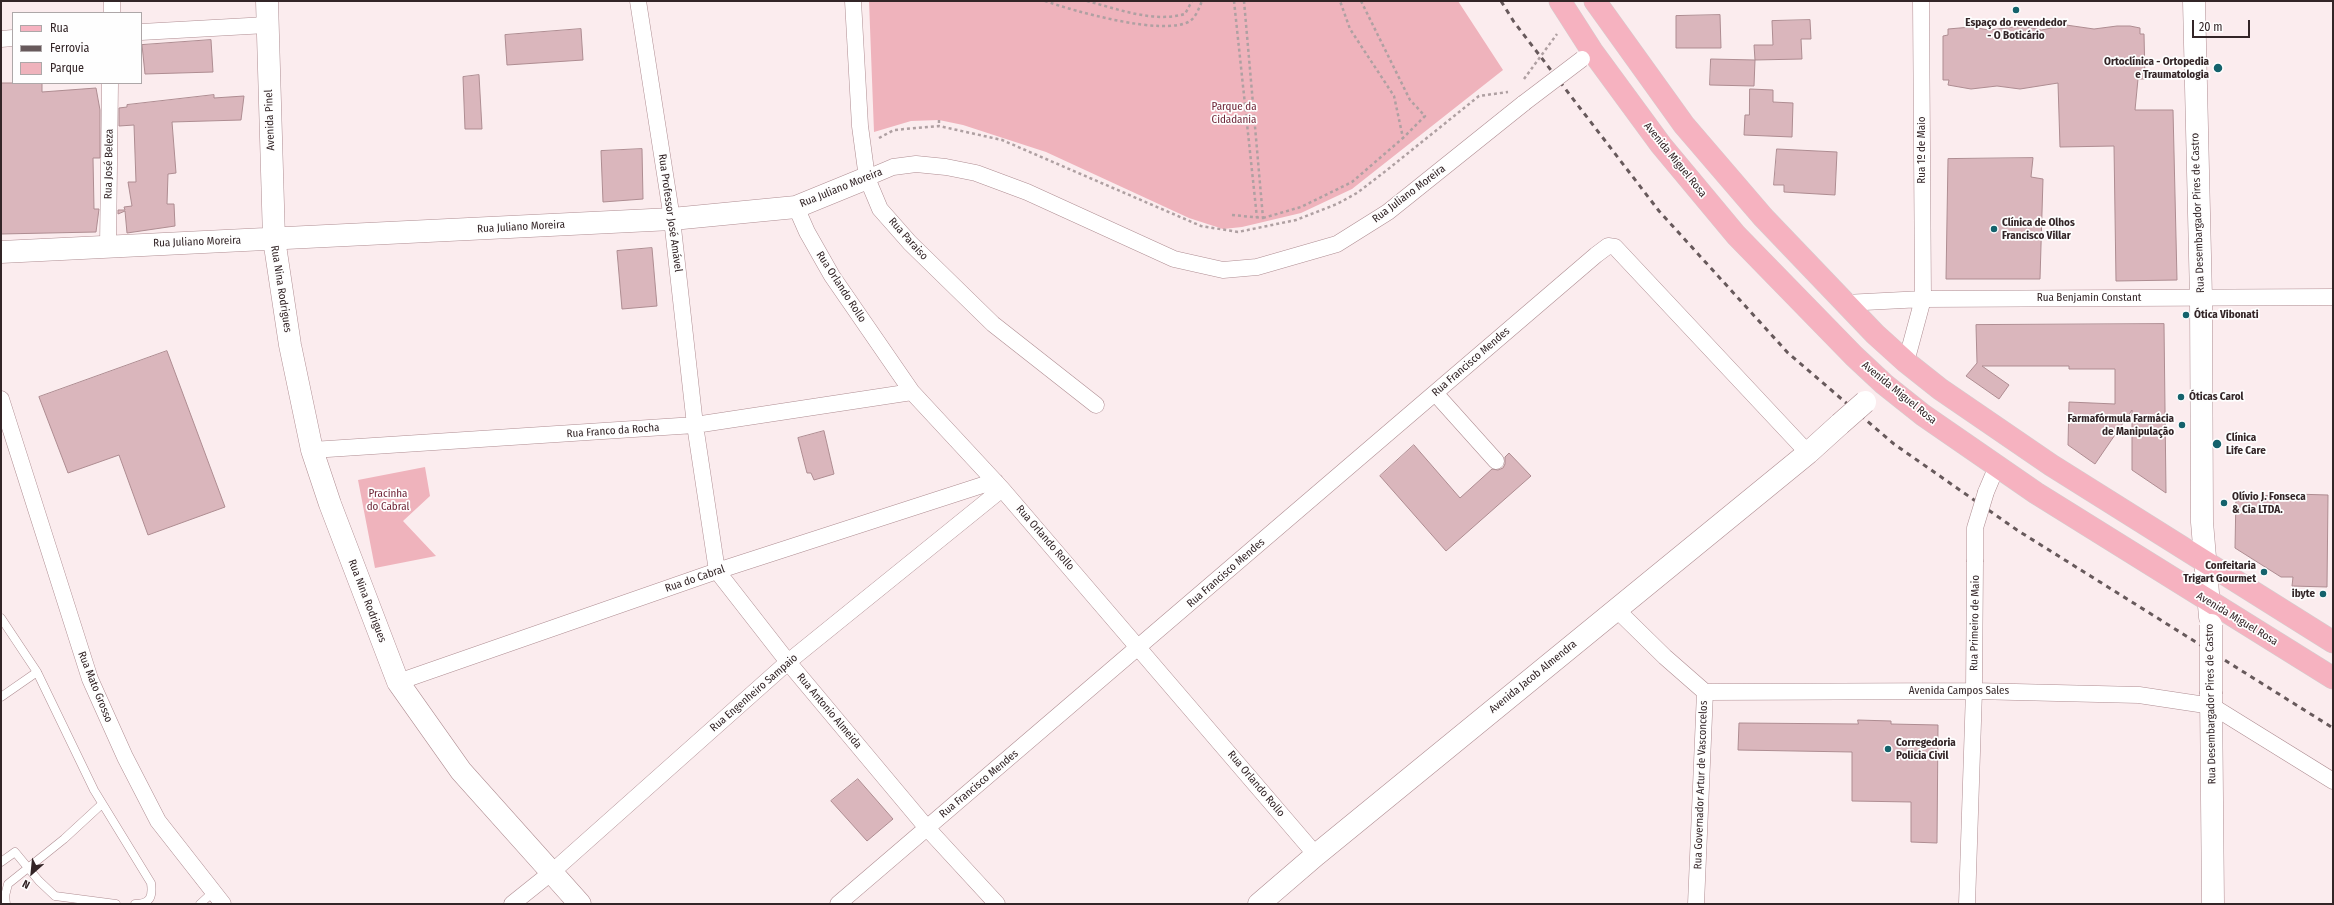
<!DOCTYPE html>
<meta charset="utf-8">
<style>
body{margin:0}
#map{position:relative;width:2334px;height:905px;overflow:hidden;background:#fbecee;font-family:"Fira Sans Condensed",sans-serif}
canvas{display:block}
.frame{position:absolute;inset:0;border:2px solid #332527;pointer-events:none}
.legend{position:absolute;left:12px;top:12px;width:130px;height:72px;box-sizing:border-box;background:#fefefe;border:1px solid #ada7a8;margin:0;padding:5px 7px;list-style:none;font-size:12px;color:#332527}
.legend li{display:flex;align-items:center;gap:8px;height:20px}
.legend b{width:20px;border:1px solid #ada7a8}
.north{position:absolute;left:12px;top:853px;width:40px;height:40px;-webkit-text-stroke:3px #fefefe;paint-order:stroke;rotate:207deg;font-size:11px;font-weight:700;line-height:16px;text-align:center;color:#332527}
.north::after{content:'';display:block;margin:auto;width:14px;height:18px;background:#332527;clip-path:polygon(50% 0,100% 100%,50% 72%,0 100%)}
.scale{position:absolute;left:2192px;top:20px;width:58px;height:18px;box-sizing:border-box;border:2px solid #332527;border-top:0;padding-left:5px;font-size:12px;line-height:14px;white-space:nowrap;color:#332527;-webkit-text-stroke:3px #fefefe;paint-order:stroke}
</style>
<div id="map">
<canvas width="2334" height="905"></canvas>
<div class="frame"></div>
<ul class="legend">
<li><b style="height:5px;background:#f6b2c0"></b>Rua</li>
<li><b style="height:5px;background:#67595b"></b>Ferrovia</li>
<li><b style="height:11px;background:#efb3bc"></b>Parque</li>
</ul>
<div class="north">N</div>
<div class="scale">20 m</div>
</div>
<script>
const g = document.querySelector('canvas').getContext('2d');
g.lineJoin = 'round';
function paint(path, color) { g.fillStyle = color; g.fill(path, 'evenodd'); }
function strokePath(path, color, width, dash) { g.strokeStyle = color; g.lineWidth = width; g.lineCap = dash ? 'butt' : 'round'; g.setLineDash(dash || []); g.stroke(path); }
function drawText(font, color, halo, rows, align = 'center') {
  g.font = font + ' "Fira Sans Condensed",sans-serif'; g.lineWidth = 3.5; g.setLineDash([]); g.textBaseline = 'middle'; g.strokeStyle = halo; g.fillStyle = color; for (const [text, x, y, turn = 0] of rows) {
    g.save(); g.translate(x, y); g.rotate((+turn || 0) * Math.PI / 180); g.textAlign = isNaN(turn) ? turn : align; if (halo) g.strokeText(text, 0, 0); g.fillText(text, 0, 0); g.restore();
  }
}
const green = new Path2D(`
 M869,1H1458L1503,70L1352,189L1301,213L1242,227L1223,229L1189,218L1046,152L963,125L939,120L911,121L874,132Z
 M425,467L430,496L403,521L436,556L375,568L358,480Z`);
const building = new Path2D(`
 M1720,15L1721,48H1676V16Z
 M1810,20L1811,39H1801L1802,59L1755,60L1754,45H1773L1772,21Z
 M2066,25L2094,29L2117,26H2130L2140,28V34H2144L2145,79H2138L2135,110H2173L2177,280L2116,281L2114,146L2060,147L2058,83L2020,89L1997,86L1971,89L1948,85L1949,80H1943V36L1948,35V29L1971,27L1989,30L2022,26L2041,30Z
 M581,29L583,60L507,65L505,35Z
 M211,40L213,72L145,74L142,45Z
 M1711,59L1755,60L1754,86L1710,85Z
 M479,75L482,129H465L463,77Z
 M1,83H42V92L96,88L100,110V158H93L94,209H99L96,232L1,234Z
 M1750,89L1773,90V102L1793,103L1792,137L1744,135L1745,115H1749Z
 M214,95V98L244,96L241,120L172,122L176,173L168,174L167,204H174L175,226L127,233L125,211L118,214V210H125L124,207L132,206L128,182H136L134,125L119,126V108L127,107V105Z
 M642,149L643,199L603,202L601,151Z
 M1777,149L1837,152L1835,195L1784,192V185H1774Z
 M2033,158L2031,177L2043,179L2040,279H1946L1948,159Z
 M652,248L657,306L622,309L617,251Z
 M2164,324L2166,493L2132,470V410L2095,464L2068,445L2069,402L2115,404V369H2069V366H1982L2009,385L1999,399L1966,376L1977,363L1976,325Z
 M167,351L225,507L148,535L119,455L68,473L39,397Z
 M824,431L834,474L814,480L811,473H807L798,438Z
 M1414,445L1460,498L1492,469L1498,470L1503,468L1505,464V457L1509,453L1531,476L1446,551L1380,476Z
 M2294,494L2328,495L2327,587L2292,586L2293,577H2281L2235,548L2236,495L2294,496Z
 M1858,720L1891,721V724L1938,725L1937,843L1911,842V802L1852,801V752L1738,750L1739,723L1858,724Z
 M858,779L893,819L867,841L831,801Z`);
const path = new Path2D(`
 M1045,1C1074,11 1164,37 1190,21C1196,17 1199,8 1202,1
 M1087,1C1118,9 1153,23 1185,14L1192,1
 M1234,1L1257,218
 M1361,1L1410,100L1425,116L1403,138
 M939,120V126
 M879,138L894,130L939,126L1002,140L1201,226L1238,232L1296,220L1337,204L1357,193L1387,170L1479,96L1508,92
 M1232,215L1263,218L1244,1
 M1263,218L1301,207L1352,182L1403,138L1394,96L1350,29L1340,1`);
const lane = new Path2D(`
 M1,618L37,672L94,790L151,883C153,897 150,904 135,904
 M1,697L37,672
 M1,862L15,852L39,881L55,896L116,904
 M6,904L5,896L8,884L64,839L102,804
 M200,904L212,893`);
const street = new Path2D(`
 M638,1L672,219L695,425L717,571L788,662L927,828L997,904
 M853,1L860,126L867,178L880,209L910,243L993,324L1096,405
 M112,13V1
 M141,32L267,25
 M1,39L13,38
 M867,178L893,167L916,164L946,167L976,173L1027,192L1174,259L1223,270L1257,267L1337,244L1388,212L1524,103
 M796,207L807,232L832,276L912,392L1002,489L1316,855
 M108,246L110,83
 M1845,303L1923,299L2333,297
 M1906,362L1923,299L1921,1
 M1435,393L1496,461
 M1,399L90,679L125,757L158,821L223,904
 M312,450L695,425L912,392
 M1986,492L1997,466
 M1616,609L1665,657L1705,692L1696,904
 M398,682L717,571L995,481
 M1705,692L1974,691L2139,695L2212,706L2333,781
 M512,904L552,872L788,662L1002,489
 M838,904L1596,255L1608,246L1615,247L1808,453
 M1967,904L1974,691L1975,562`);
const secondary = new Path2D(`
 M267,1L274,239L290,345L312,450L330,504L398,682L461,771L580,904
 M2194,1L2201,298L2202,522L2210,617
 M1,252L672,219L796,207L867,178
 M2211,694L2213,904
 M1259,904L1316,855L1808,453L1840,424`);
const primary = new Path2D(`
 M1560,1L1592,51L1661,145L1736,235L1854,356L1884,384L1923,415L2036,493L2333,678
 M1595,1L1684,125L1763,217L1875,334L1906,362L1940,389L2051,465L2333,642`);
const rail = new Path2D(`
 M1501,1L1514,22L1659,211L1788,353L1894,444L2017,530L2333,728`);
const pathBridge = new Path2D(`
 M1524,79L1557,34`);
const streetBridge = new Path2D(`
 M1524,103L1582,59
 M1975,562V528L1986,492`);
const secondaryBridge = new Path2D(`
 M1840,424L1865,402
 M2211,625V694`);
const markers = [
 [2016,10,4,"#14626c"],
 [2218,68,5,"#14626c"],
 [1994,229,4,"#14626c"],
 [2186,315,4,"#14626c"],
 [2181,397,4,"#14626c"],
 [2182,425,4,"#14626c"],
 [2217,444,5,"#14626c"],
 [2224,503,4,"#14626c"],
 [2264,572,4,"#14626c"],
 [2323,594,4,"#14626c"],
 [1888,749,4,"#14626c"]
];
const poiNames = [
 ["Espaço do revendedor",2016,23,"center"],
 ["- O Boticário",2016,36,"center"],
 ["Ortoclínica - Ortopedia",2209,62,"right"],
 ["e Traumatologia",2209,75,"right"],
 ["Clínica de Olhos",2002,223],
 ["Francisco Villar",2002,236],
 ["Ótica Vibonati",2194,315],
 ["Óticas Carol",2189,397],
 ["Farmafórmula Farmácia",2174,419,"right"],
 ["de Manipulação",2174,432,"right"],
 ["Clínica",2226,438],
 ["Life Care",2226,451],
 ["Olívio J. Fonseca",2232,497],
 ["& Cia LTDA.",2232,510],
 ["Confeitaria",2256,566,"right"],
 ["Trigart Gourmet",2256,579,"right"],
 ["ibyte",2315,594,"right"],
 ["Corregedoria",1896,743],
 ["Policia Civil",1896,756]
];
const parkNames = [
 ["Parque da",1234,107],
 ["Cidadania",1234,120],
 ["Pracinha",388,494],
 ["do Cabral",388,507]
];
const streetNames = [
 ["Avenida Pinel",270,120,-92],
 ["Rua 1º de Maio",1922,150,-90],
 ["Avenida Miguel Rosa",1675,160,51],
 ["Rua José Beleza",109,164,-89],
 ["Rua Juliano Moreira",841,188,-22],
 ["Rua Juliano Moreira",1409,194,-37],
 ["Rua Professor José Amável",670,213,82],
 ["Rua Desembargador Pires de Castro",2198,213,-92],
 ["Rua Juliano Moreira",521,227,-3],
 ["Rua Paraiso",908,239,48],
 ["Rua Juliano Moreira",197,242,-2],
 ["Rua Orlando Rollo",841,287,57],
 ["Rua Nina Rodrigues",281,289,81],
 ["Rua Benjamin Constant",2089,298],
 ["Rua Francisco Mendes",1471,362,-41],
 ["Avenida Miguel Rosa",1899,393,39],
 ["Rua Franco da Rocha",613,431,-4],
 ["Rua Orlando Rollo",1045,538,49],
 ["Rua Francisco Mendes",1226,573,-41],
 ["Rua do Cabral",695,579,-19],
 ["Rua Nina Rodrigues",367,601,69],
 ["Avenida Miguel Rosa",2237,619,31],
 ["Rua Primeiro de Maio",1975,623,-89],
 ["Avenida Jacob Almendra",1533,677,-39],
 ["Rua Mato Grosso",95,687,68],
 ["Avenida Campos Sales",1959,691],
 ["Rua Engenheiro Sampaio",754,693,-41],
 ["Rua Desembargador Pires de Castro",2211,704,-91],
 ["Rua Antonio Almeida",829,711,50],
 ["Rua Francisco Mendes",979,784,-40],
 ["Rua Orlando Rollo",1256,784,50],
 ["Rua Governador Artur de Vasconcelos",1701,785,-88]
];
paint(green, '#efb3bc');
paint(building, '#dab6bc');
strokePath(building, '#ae8c91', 1);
strokePath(lane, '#af8d92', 9);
strokePath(street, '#af8d92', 17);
strokePath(secondary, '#af8d92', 23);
strokePath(primary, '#d2cfcf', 23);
strokePath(path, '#afa0a2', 2.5, [3, 3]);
strokePath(lane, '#fff', 8);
strokePath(street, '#fff', 16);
strokePath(secondary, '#fff', 22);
strokePath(primary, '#f6b2c0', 22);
strokePath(rail, '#67595b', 3, [5, 5]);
strokePath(streetBridge, '#af8d92', 17, []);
strokePath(secondaryBridge, '#af8d92', 23, []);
strokePath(pathBridge, '#afa0a2', 2.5, [3, 3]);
strokePath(streetBridge, '#fff', 16);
strokePath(secondaryBridge, '#fff', 22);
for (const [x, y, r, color] of markers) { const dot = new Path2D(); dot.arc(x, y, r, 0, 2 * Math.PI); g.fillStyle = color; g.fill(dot); strokePath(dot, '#fefefe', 1.5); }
drawText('bold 11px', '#332527', '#fefefe', poiNames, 'left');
drawText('11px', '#6f2638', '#fefefe', parkNames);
drawText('11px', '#332527', '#fefefe', streetNames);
</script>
